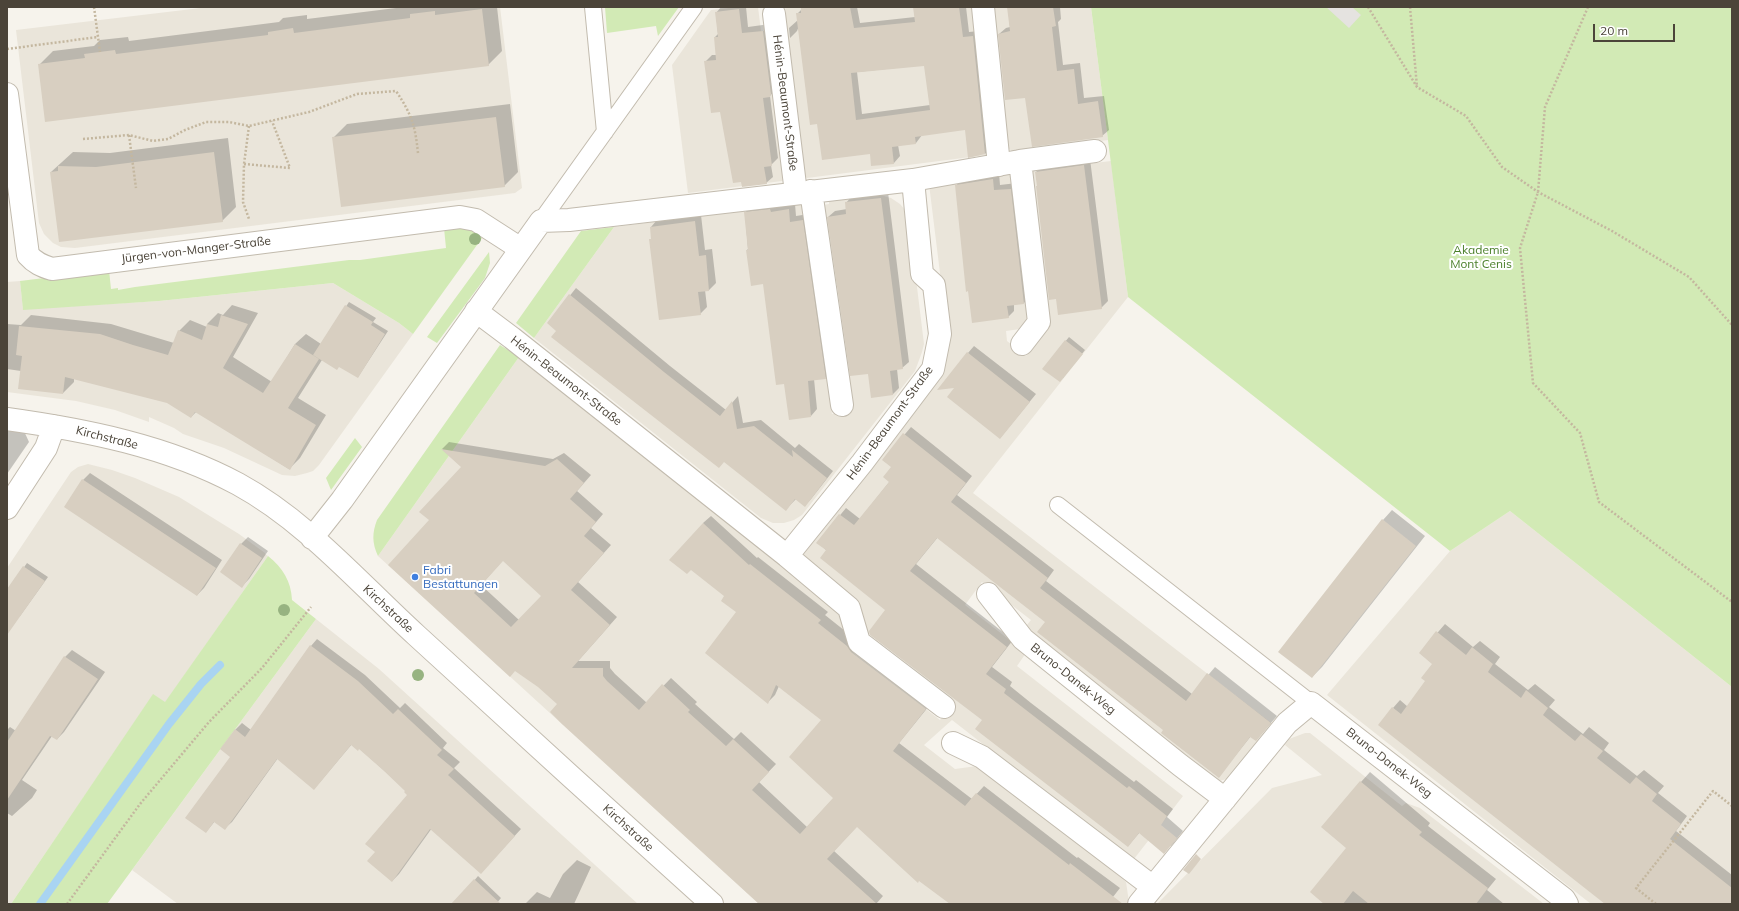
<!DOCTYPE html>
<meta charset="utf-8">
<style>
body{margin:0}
#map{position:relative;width:1739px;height:911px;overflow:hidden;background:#f6f3ec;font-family:Mulish,sans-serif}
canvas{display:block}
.frame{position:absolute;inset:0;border:8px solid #4b4439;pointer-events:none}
.scale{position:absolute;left:1593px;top:24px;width:82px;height:18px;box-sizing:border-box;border:2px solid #4b4439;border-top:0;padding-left:5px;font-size:12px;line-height:14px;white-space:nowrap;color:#4b4439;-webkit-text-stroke:3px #fff;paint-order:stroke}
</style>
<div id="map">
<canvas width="1739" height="911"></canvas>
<div class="frame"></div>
<div class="scale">20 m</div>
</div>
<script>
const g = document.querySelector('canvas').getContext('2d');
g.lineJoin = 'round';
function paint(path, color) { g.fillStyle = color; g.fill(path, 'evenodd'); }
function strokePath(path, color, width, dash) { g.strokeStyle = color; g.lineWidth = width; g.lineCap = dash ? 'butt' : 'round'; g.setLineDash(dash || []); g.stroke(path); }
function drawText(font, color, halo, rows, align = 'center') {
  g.font = font + ' Mulish,sans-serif'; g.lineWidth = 4; g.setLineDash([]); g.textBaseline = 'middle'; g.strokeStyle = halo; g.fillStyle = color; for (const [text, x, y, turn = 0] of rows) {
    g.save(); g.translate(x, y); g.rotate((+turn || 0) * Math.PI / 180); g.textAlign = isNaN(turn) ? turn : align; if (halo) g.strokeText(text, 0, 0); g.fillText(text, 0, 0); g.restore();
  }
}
const residential = new Path2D(`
 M209,7H500L522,188L515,193L75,248L61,247L53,243L44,234L39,223L16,30Z
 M737,7H758L761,31H766L785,176L782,181L688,193L672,65L711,10Z
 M785,7H976L994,154L807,178L802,174L780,15L786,14Z
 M991,7H1091L1108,140L1014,152L1009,149Z
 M1111,161L1128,297L973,493L1274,725L1227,779L1219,781L1213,779L1022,631L1031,620L982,582L965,605L1026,653L1017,666L1183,796L1134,859L1123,853L952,720L924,745L955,769L977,766L1111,869L1126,882L1129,902L1127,904H759L378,556L519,357L843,613L850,649L854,654L940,720L954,701L867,632L799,558L938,380L948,338L929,184L1013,172L1021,233L1017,234L1020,258H1024L1030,318L1020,329L1006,331L1007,341L1026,356L1049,327L1028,171Z
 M877,194L891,198L900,204L906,211L909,222L924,344L922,352L915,371L802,515L794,520L784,523H773L761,518L534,338L614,227L802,203L832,414L848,412L837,309H840L837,284H833L823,205L829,204V200Z
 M20,281L23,309L159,301L333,283L399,323L413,334L319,465L313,471L307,473L295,476L282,475L224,448L183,434L174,428L149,417V422L115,410L76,401L7,392V282Z
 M88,464L112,470L135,478L179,497L239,534L265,553V554L268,556L165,703L153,695L11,904H7V568L71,472L78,467Z
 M1510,511L1732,687V904H1591L1327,695L1450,551Z
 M316,619L379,669L638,904H178L132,870Z
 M1305,733H1310L1402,806L1406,803L1420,808L1544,904H1157L1272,788L1322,775L1285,745L1289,739Z`);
const green = new Path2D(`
 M605,7H679L658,36L656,26L607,33Z
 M1091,7H1732V687L1510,511L1450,551L1128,297Z
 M467,227L482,238L413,334L399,323L333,283L159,301L23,310L20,281L109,270L111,289L118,288V290L135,287L349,260H360L446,248L444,228Z
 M614,227L534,338L516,323L581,231Z
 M489,252L490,263L485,278L437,343L427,337Z
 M500,345L519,357L378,556C372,543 372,533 377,520Z
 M355,438L362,447L331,490L326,478Z
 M268,556C283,568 291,581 292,600L316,619L107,904H11L153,694L165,702Z`);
const parking = new Path2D(`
 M1326,7H1352L1361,15L1349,28Z`);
const shadow = new Path2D(`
 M404,7H497L502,51L488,65H39L53,51L94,46L100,40L128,37L129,41L279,22L283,18L307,15V19Z
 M721,7H746L748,27L770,24L776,89L770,96L778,158L771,165L773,177L766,183L721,111L705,62L712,55H717L715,37L718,34L716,13Z
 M802,7H857L860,23L915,17L914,7H966L969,32L979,31L991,147L985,154L966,129L922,135L916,143L898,145L900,156L894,163L871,153L817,123L799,26L797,31L790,38L789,28L798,20L797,14L802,9ZM925,65L930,105L862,114L857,72Z
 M1008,7H1060L1061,19L1058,22L1063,65L1080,63L1084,98L1104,96L1109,130L1102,136L1026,97L999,34L1006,28L1010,27Z
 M510,104L518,172L504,186L333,138L347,124Z
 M228,138L236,207L222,221L51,172L73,152L110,153Z
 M1090,159L1108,301L1101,308L1057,298L1037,186L1038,185L1036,172L1043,165Z
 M999,173L1000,185L1017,183L1030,296L1024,303L1014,304V311L1008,317L956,186L962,179Z
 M888,192L909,362L902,368L897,369L899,388L892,395L868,373L828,217L835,211L847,209L846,203L852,196Z
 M795,204L796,216L809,214L831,372L825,378L814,379L817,409L811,416L785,383L764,283L747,250L748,249L745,213L751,206Z
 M701,215L705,250L712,249L716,283L709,290H705L707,307L700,314L650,240L652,238L651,227L657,220Z
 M576,288L670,366L726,410L738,396L743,423L761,420L795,448L799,444L833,471L811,499L805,505L796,499L786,509L548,323Z
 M349,302L376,318L373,322L388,331L358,377L340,366L322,360L298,398L326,415L300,458L289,469L197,411L191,417L168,402L74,378V382L63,393L21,371L7,369V324L21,325L31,315L111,324L174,343L179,331L190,320L207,327V324L218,313L223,315L232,305L258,313L233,357L272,382L295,344L306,334L321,344Z
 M1069,337L1085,350L1063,378L1044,368Z
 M974,346L1036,394L1000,438L968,353Z
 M911,427L972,476L957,495L1054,570L1046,581L1192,694L1215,667L1277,716L1256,740L1251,736L1219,776L1165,730L1047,622L938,537L916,564L1013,640L992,667L1012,682L1010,686L1031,703L1134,782L1136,780L1173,809L1167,817L1183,831L1171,846L1140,832L1128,846L984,719L886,610L818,542L846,508L860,519L890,481L893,467L883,460Z
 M7,428L24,431L29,442L7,474Z
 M449,442L553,459L564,453L591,475L577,491L603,514L591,528L611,545L578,582L617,617L578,661H610V668L615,674L647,703L671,678L697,702L695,704L734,739L741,732L776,764L759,782L807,827L834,798L823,720L779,686L775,695L768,702L738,612L726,596L703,523L711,516L757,558L758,557L828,612L825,615L933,701L899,743L972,799L984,786L1077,858L1078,857L1120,888L1109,902L1111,904H951L857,826L834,851L883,896L876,904H761L558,704L539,686L515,670L430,520L462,467L442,449ZM503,560L543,596L519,620L481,585Z
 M90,473L222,560L204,588L197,595L83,480Z
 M1392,510L1425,536L1322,667L1312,677L1383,520Z
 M248,537L268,551L249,579L242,586L241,544Z
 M27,563L48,577L20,616L7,613V592Z
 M1445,624L1473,647L1480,641L1500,657L1495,664L1528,690L1535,684L1555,700L1549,707L1583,734L1589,727L1609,743L1604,750L1637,776L1644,770L1664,786L1658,793L1687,816L1676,831L1732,875V904H1613L1393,708L1400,700L1408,707L1427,681L1433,664L1420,653Z
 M317,639L365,675L400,708L405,703L447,743L443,748L460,762L454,768L521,829L487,866L432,828L399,874L392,881L376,852L408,795L407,791L359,748L352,744L320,782L278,758L232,822L225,828L215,821L206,832L231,756L235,730L242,723L251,730L311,646Z
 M72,650L105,672L64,732L57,739L52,736L22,780L37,790L32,798L12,816L7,813V730L10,727L16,731L65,657Z
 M1370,772L1430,823L1428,826L1496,879L1487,890L1504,904H1326L1348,848L1361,782Z
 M577,860L591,867L574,904H525L537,892L550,898L563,874Z
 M478,876L501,898L496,904H455Z`);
const stream = new Path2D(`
 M40,904L169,724L201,684L220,665`);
const building = new Path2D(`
 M801,7H850L854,28L915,22L913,7H959L963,37L973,36L985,154L968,158L965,130L915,137L916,144L892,147L894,164L871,166L870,154L822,160L817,124L810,125L796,13H801ZM924,66L930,110L856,120L851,73Z
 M1007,7H1053L1056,26L1052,27L1057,71L1074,69L1078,104L1098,101L1103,137L1032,147L1025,98L1005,100L998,34L1010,31Z
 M482,9L489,66L45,122L38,64L85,58L84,54L115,50L116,54L268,35V32L293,28L294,33L410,18V14L435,11V15Z
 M739,9L742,33L763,31L771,94L770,97L763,98L772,166L764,167L767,184L742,187L741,182L733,183L720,112L711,113L704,61L716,60L714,37H718L715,12Z
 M496,117L505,187L341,207L332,137Z
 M214,152L223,222L59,242L50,172L58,171V166L96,167Z
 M1084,165L1102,309L1058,315L1056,299L1049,300L1036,186H1037L1035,172Z
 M993,179L994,190L1011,189L1024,304L1007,306L1009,318L972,323L968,291L966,292L955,185Z
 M881,198L903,369L890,371L893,395L871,398L868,374L850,376L827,217L846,214L845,202Z
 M770,209L771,212L789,209L790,222L803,220L826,379L808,381L811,417L789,420L784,384L776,385L763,284L751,286L746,250H748L744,212Z
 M695,221L699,256L706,255L709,291L698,292L701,315L659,320L649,239H651L650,227Z
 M569,294L664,372L720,416L732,401L737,429L754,426L793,457L792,450L827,478L805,507L795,499L786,511L724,462L719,468L551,337L556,331L547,323Z
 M345,305L373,322L371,325L385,334L358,378L339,367L337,370L313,355Z
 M221,315L248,324L223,368L263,393L295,344L319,359L288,408L316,425L290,470L195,412L191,418L167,403L65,377L63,394L18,389L22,356L16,355L19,326L100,334L133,345L168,355L178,330L202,340L207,324L218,327Z
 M1065,340L1083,354L1060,382L1042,369Z
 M967,352L1030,402L1000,439L947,397L954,388L937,390Z
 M903,433L966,483L951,502L1048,578L1040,588L1186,701L1207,673L1271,723L1256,741L1250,737L1219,778L1161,733L1163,730L1037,632L1045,622L937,538L910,571L1007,647L986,674L1006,689L1004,693L1127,788L1129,786L1167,816L1161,825L1177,838L1164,854L1139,833L1128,847L975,729L982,720L870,635L869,631L885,610L820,558L826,550L816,543L839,514L854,525L889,482L883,477L891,467L882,460Z
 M441,449L545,466L557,459L584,483L570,499L596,522L584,536L604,553L571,590L610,625L572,668H603V676L607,681L639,710L662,684L690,710L688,712L726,746L733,739L769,772L752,790L800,834L833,798L789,757L821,720L776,685L768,704L705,653L736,612L721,601L724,596L691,570L687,574L669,560L703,523L749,565L750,564L821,620L818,623L847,646L851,652L926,709L893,751L965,806L976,793L1069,865L1070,863L1123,904H950L919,881L918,883L857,827L827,859L877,904H759L562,724L550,712L557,704L538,687L515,671L510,677L388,565L429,520L419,512L461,467ZM503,561L541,596L511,627L474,593Z
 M82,479L216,568L197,596L64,507Z
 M1382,519L1416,546L1312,678L1278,652Z
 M240,543L262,558L242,588L220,572Z
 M23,566L45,581L7,635V589Z
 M1436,631L1466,655L1472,647L1493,664L1488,672L1521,698L1526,690L1548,708L1543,715L1575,741L1581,734L1603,751L1597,758L1630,784L1636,777L1657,794L1652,801L1681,824L1670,839L1732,888V904H1605L1378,725L1392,707L1401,714L1425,681L1421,678L1432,664L1419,653Z
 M310,645L358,681L393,714L398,709L442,750L437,755L454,769L448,775L515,836L481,874L430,829L392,882L367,861L375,852L365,844L407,795L404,792L405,791L383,770L359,749L358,751L351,745L314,790L277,759L225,830L214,822L206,833L185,818L230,757L220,749L235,729L245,737Z
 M64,656L98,679L57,740L50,736L7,800V742Z
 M1360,781L1422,832L1419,835L1488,888L1476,904H1369L1353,891L1343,904H1324L1310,892L1346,848L1321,827Z
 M1196,854L1201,859L1189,874L1183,870Z
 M474,879L501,904H451Z`);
const path = new Path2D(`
 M94,7L100,52
 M1368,7L1417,87L1466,116L1502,167L1538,192L1612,231L1689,277L1732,325
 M1410,7L1417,87
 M1588,7L1545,107L1538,192L1520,248L1533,383L1580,433L1599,502L1732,602
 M7,49L98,37
 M249,126L244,164L243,202L249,219
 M129,135L136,188
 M83,139L129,135L153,141L168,139L185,130L206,122H229L249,126L309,112L357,94L396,91C412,115 415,125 418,153
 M244,164L290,168L272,121
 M67,904L140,804L209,722L262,668L311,607
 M1656,904L1636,888L1713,791L1732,806`);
const lane = new Path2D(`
 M593,7L605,132
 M541,221L694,7
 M1058,505L1311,703`);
const street = new Path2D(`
 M983,7L999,165
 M774,14L796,193
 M7,94L28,255C35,263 42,266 52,269L460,217L476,220L521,249
 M1020,161L1039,322L1022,344
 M811,191L842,405
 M476,311L512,338L787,556L849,608L859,642L944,707
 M7,419C86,430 167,446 238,484C306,521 360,584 416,635C514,725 613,815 712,904
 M7,508L46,448L54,426
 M312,538L342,500L541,221L569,220L913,180L1020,161L1095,151
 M787,556L862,463L933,369L940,334L934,285L922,274L913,180
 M988,594L1023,639L1180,765L1225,799
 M953,743L982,757L1153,887
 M1139,904L1287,723L1311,703L1564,899L1567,904`);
const trees = [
 [475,239],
 [284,610],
 [418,675]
];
const markers = [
 [415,577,4,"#3f7fe0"]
];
const streetNames = [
 ["Hénin-Beaumont-Straße",785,103,83],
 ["Jürgen-von-Manger-Straße",196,250,-7],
 ["Hénin-Beaumont-Straße",566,381,38],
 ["Hénin-Beaumont-Straße",890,423,-54],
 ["Kirchstraße",107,438,14],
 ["Kirchstraße",388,609,43],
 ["Bruno-Danek-Weg",1073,679,39],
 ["Bruno-Danek-Weg",1389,763,38],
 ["Kirchstraße",628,828,42]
];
const parkNames = [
 ["Akademie",1481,250],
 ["Mont Cenis",1481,264]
];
const shopNames = [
 ["Fabri",423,570],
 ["Bestattungen",423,584]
];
paint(residential, '#eae5da');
paint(green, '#d2eab5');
paint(parking, '#e5e3e0');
paint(shadow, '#0003');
strokePath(stream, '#a9d4f2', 8);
paint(building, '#d8cfc1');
strokePath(lane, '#c2bbae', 18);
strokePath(street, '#c2bbae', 24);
strokePath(path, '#c4b79f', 2.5, [2, 2]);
strokePath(lane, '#fff', 16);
strokePath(street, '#fff', 22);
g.fillStyle = '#97b381';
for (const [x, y] of trees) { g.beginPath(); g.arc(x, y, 6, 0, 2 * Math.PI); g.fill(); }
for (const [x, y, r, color] of markers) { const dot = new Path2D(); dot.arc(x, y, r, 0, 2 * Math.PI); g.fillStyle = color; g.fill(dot); strokePath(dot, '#fff', 1.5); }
drawText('12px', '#4b4439', '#fff', streetNames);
drawText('12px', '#4a7f2a', '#fff', parkNames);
drawText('12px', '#366cbe', '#fff', shopNames, 'left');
</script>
